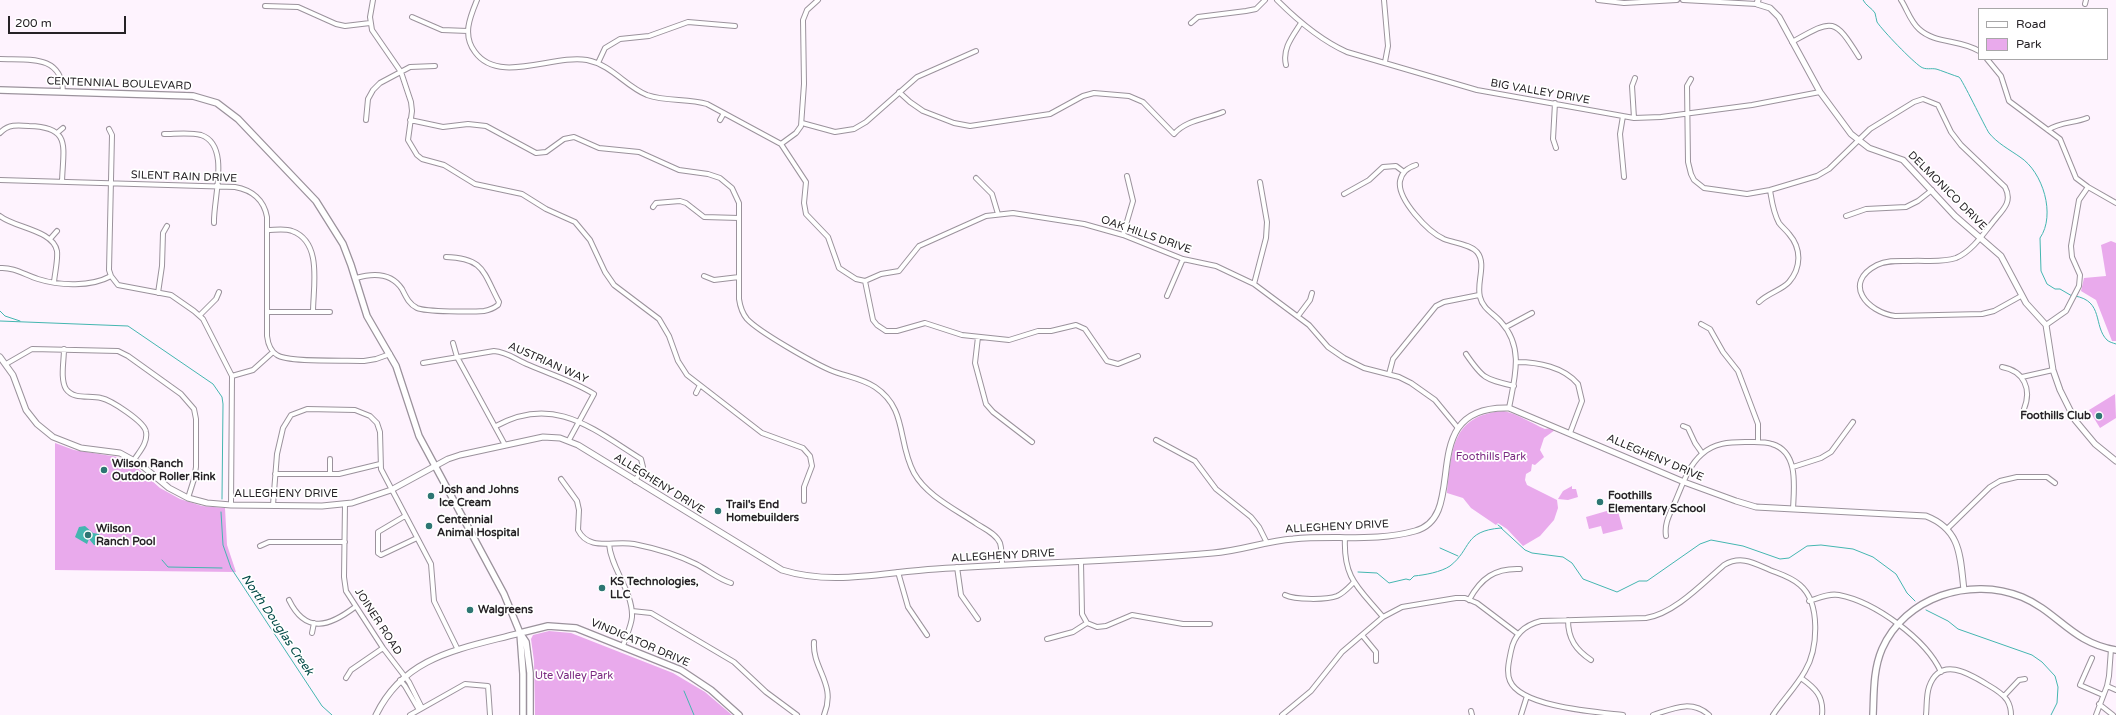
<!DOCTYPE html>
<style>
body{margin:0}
#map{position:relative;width:2116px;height:715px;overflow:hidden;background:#fef3fe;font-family:"Varela Round",sans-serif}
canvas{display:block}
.legend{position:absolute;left:1978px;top:8px;width:130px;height:52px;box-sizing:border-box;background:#fff;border:1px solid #a8a7a8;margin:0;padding:5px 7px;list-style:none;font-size:12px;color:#262226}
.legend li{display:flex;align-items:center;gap:8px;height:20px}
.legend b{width:20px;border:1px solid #a8a7a8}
.scale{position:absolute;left:8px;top:16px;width:118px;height:18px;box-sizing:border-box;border:2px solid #262226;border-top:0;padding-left:5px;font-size:12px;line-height:14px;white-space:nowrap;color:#262226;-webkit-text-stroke:3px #fff;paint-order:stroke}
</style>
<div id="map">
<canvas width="2116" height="715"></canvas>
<ul class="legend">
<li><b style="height:5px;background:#fff"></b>Road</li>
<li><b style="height:11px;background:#e9aaec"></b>Park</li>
</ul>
<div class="scale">200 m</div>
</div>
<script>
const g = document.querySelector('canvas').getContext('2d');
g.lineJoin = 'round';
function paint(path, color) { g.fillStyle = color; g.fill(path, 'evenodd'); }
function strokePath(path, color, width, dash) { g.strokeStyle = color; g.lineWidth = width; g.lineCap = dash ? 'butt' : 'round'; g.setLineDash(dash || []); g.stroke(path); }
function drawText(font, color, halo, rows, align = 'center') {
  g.font = font + ' "Varela Round",sans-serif'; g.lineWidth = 3.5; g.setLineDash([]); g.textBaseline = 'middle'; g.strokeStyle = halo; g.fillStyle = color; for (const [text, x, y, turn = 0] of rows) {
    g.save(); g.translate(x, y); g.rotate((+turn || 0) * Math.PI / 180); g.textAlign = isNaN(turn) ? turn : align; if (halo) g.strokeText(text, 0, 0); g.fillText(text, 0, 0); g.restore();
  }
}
const green = new Path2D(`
 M2111,241L2116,243V341H2112L2096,300L2081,291L2084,278L2106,276L2101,245Z
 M2115,394L2116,418L2100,428L2089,410Z
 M1504,411C1518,414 1531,423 1545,429L1550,428L1555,430L1544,438L1540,450L1544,457L1535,465L1532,464L1531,471L1526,474L1525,480L1527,485L1557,500L1558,508L1554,520L1540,536L1523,546L1507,529L1498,523L1496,525L1471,508L1463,498L1447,493C1452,450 1451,415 1504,411Z
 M55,443L74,450L118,457L134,465L160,488L180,499L202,506L225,508L227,545L236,572L55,570Z
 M1572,486V489H1576L1578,497L1568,500L1558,499L1563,491Z
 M1617,508L1623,529L1603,534L1601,526L1589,529L1586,517Z
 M549,631L571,633L673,673L705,692L732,715H535L534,661L531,639L533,635Z`);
const water = new Path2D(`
 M85,526L93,533L99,534L100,540L97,545H94L89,539L87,544L75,537L79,527Z`);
const stream = new Path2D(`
 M1863,0C1866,6 1872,8 1875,13C1876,16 1876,19 1877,22C1883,31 1912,61 1921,67C1926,70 1931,68 1936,69C1940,70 1955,76 1959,77C1962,79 1984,125 1989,133C1997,143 2010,150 2020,157C2043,172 2056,215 2040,238L2041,271L2047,284L2055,289H2060L2072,296
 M2075,296C2104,301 2093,326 2107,340C2109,342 2113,343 2116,344
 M0,311L5,316L20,321
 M0,321L128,326L213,384L222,397L223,404L222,499
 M221,512L223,545L231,568L322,706L332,715
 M1498,525L1502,528
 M1440,548L1458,556
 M162,560L168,567L222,568
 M1358,572L1377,573L1389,583L1406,579L1410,580L1414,576C1425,575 1441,572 1450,566C1472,549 1463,531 1501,528L1525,550L1532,553L1563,557L1572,563L1583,579L1617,592L1639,581H1647L1700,544L1711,540L1743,546L1780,559L1789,558L1807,546L1821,545L1853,549L1873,557L1896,574L1907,593L1915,601
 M1926,610L1948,621L1958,629L2032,655L2042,662L2055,676L2058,687L2057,703L2051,715
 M684,691L694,715`);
const minor = new Path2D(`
 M373,0L370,17L372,30L401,72L411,102L412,111L408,140L417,155L422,159L444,165L475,184L522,194L546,209L575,222L590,240L605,272L614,285L659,319L669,336L678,361L687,375L762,433L803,448L810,456L812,466L804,487V501
 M477,0C470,17 462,35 475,52C499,85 553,54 587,60C612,65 625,86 647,95C667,102 688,98 707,104L781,144L806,182L804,203L806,214L828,237L839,268L856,279L865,281L881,274L899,271L919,246L986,216L1013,213L1084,224L1123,235L1183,259L1216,266L1254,284L1309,325L1328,347L1344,358L1364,368L1399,377L1411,383L1435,400L1458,428
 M1277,0C1298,21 1320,40 1347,52L1477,90L1634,118L1661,117L1752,105L1820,92
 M1384,0L1388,46L1385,62
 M1598,0L1624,3L1677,0
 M1683,0L1757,4
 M1901,0C1907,9 1910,21 1919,29C1935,44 1960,39 1979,51
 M2085,4L2086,0
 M265,6L298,7L336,24L345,26L370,23
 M412,17L442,30L468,31
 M1191,23L1198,17L1246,11L1256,9L1265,0
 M1792,42C1833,19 1834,17 1859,57
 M0,59C28,60 62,54 63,92
 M1987,59L2001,76L2009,101L2060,139L2076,178L2088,187L2116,203
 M598,63L605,48L620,39L649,36L688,22L735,26
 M1286,65C1282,49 1292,37 1301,23
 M1691,79L1687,86L1688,162L1691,174L1694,180L1704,188L1747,194L1770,190L1817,176L1829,169L1870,129L1914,102L1923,99L1938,105L1951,132L1961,145L2005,187C2012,200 2005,208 1997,217C1986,230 1973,251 1956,258C1942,263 1924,260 1910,261C1899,261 1887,260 1877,265C1842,283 1867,312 1895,316L1982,314L1994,311L2021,296
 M899,92L910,102L923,111L954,123L970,126L1050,114L1083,96L1094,93L1129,96L1143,102L1174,134C1186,120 1206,119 1223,112
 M1555,103L1553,139L1556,148
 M1623,116L1620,134L1624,177
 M1634,118L1632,86L1635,78
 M366,120L368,99L373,90L380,83L410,67L435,66
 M410,120L443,127L468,124L486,126L536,153L546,152L564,139L574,137L599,148L639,152L679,170L708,174L720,178L732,188L739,203V299C740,306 742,313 747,319C759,332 812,362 830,370C844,376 861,378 875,387C908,409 897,442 914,473C927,496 955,509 977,524C985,529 996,534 1000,543C1002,550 1002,558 1002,564
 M720,120L724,113
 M802,123L835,132L854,129L866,122L917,77L976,51
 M109,129L112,135L109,270L111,276L118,285L171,295L194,311L203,319L232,376L231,505
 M2048,130C2059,122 2075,123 2087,118
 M0,133C8,124 18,125 29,126C72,127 63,147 62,182
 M57,133L63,128
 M164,134C175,134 190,132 201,135C231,145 213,199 214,223
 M781,144L796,133L801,126L804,84L803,20L807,10L818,0
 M1416,165C1407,168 1402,172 1400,181C1397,199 1428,232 1444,239C1454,243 1470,244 1477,252C1487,264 1476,283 1480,297C1483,309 1493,313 1501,322C1524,347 1515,377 1509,408
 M976,178L992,194L998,214
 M0,180L235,187C252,190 264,200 267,217V336C268,344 270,351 277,355C288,363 348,360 364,361L376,359L390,354
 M1344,194L1369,180L1383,167L1396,166L1404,172
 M653,207L656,203L680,201L686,203L704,217L739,218
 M0,216C15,228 53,230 57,251C58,260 55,272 54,282
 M1846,216L1866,209L1906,207L1918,201L1932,190
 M267,230C275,230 285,228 292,231C323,242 313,287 313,312
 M1123,235L1133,201L1127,176
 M50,239L57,231
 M0,268C14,267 25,275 38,279C60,286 91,287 111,276
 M704,276L714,280L739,277
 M356,278C373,273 391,272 402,289C406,297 409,304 417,308C426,312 473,312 484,311C490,310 494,308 498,305L499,302C483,272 484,258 446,257
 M865,281L873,320L877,325L886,331H897L925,323L962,335L1009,340L1038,331H1051L1076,325L1085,329L1107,361L1118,364L1138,356
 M1254,284L1266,238L1267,222L1260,182
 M158,293L162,266L163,233L167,226
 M1167,296L1183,259
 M1759,302C1768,293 1782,290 1789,282C1801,268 1802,249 1789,234C1786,230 1782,227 1779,223C1773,212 1772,202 1770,190
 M267,312H330
 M200,315L216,299L219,292
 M1298,316L1310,300L1312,293
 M1701,324L1710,329L1723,352L1738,371L1758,424V442
 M2046,325L2066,311L2079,286L2080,275L2072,257L2071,246L2079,200L2088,187
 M1506,327L1532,313
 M978,337L975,363L986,404L993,412L1032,442
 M453,343L457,357L505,445
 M64,349C64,361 60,379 66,389C74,400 89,395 101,398C111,400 145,422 146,432C148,443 139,452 134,460
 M1466,354C1483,379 1485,379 1514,386
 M1517,362C1538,362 1564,367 1578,384L1582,401L1570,433
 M423,363L494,351C508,352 516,360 529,365C552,375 573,381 594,394L569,440
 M6,364L32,349L118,351L128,356L181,394L194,409L196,419V467L194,479L188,498
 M2002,367C2024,371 2032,389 2024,409
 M1389,374L1393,359L1436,306L1444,302L1479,295
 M232,376L253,370L273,352
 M2022,377L2053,370
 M696,393L699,387
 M496,426C554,394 593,429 641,459L643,467L635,481
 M1683,426L1688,428L1695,443L1702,453
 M1156,440L1195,461L1216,489L1251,517L1259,527L1267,543
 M330,459V474
 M1793,467L1821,458L1831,452L1853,422
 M275,474H339L380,464
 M561,479L577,501L579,510L578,530C589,552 614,540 634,544C654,548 678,555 696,564C708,570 718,579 731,583
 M345,504L344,577L346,591L383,648L409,682L422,708
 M273,505L277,454L283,428L291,415L307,409L355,410L370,416L377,423L380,432L381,469L431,564L434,601L458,650
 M405,516L378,532V553L381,555L417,538
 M1947,529L1990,487L2000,481L2017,477H2047L2055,483
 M1666,536C1664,523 1670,514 1675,502C1682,486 1688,466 1702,454C1714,443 1729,442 1745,442C1754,442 1764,441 1772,444C1799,452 1794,487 1793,509
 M1345,538C1343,579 1359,588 1383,617
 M609,544C611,569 633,591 632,617C631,627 626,636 623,646
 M260,546L269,542H345
 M1081,562L1082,614L1087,623L1097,627L1106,626L1132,615L1183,624H1210
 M957,567L961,595L978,619
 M898,572L908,607L927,635
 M1285,595C1295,600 1327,600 1337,596C1344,593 1349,587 1354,582
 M289,600C306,635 330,626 355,607
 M1469,600C1481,578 1495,568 1520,569
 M1809,601C1819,598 1829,593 1839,595C1875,602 1926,639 1941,672
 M632,611L651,613L734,662L766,692L797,715
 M1568,620C1568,639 1576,650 1591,660
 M312,633L314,623
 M1362,635L1376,652V661
 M1047,639L1073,632L1087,623
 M814,642C812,669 837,684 824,715
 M2092,658L2080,685L2103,695
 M346,678L351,670L383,648
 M1801,678C1815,688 1824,696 1822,715
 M400,680L405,686L419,710
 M2107,686L2109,676L2111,649
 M2004,696L2019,680L2025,679
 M2099,704L2113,715
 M1471,711L1472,715
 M410,715L465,684L488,686L490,715
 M1282,715L1311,691L1342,652L1383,617L1402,607L1456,598H1465L1477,603L1518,634
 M1521,715L1527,696
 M1623,715C1597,712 1521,707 1510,681C1506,672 1509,661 1511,651C1514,635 1525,625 1541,621L1646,618C1674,614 1703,583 1724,565C1741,555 1754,563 1770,570C1780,574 1791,577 1800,585C1821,603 1818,649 1805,671C1796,687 1783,700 1773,715
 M1653,715C1672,709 1691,699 1709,715
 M1926,715C1927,706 1926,696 1929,687C1940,655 1970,674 1988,685C1995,689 2003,694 2007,700C2010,705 2011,710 2011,715
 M2096,715L2107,686L2116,690`);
const tertiary = new Path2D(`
 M1758,0L1757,4L1770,8L1779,17L1820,92L1851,134L1869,148L1903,160L1955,216L2001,256L2026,303L2046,325L2053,370L2060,390L2075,420L2095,444L2116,461
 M0,357L13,375L26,410L37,424L53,437L81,448L120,453L140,464L169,488L188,498L207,503L231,505L322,506L352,503L391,490L448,459L460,455L543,437L560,438L578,445L782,570C833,586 884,572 936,569C1028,563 1121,561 1213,553C1240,551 1266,541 1293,539C1333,535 1376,542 1415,531C1472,516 1412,405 1509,408L1684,482L1736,501L1756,507L1926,516C1962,530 1960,558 1964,590
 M376,715C405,655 461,649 520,633`);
const secondary = new Path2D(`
 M0,90L193,96L217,103L238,119L316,201L343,244L351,265L367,316L396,366L419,436L504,594L520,633L526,642L530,673V715
 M520,633L548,626L576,628L681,670L711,690L739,715
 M520,633L523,674V715
 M1873,715C1874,693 1873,670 1882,649C1905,597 1970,576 2022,597C2058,612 2072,643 2116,650`);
const markers = [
 [2099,416,4,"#2d7673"],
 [104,470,4,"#2d7673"],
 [431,496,4,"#2d7673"],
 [1600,502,4,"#2d7673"],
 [718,511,4,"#2d7673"],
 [429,526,4,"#2d7673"],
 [88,535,4,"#2d7673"],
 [602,588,4,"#2d7673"],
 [470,610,4,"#2d7673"]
];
const streetNames = [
 ["CENTENNIAL BOULEVARD",119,84,2],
 ["BIG VALLEY DRIVE",1540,92,10],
 ["SILENT RAIN DRIVE",184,177,2],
 ["DELMONICO DRIVE",1947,191,45],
 ["OAK HILLS DRIVE",1146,235,19],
 ["AUSTRIAN WAY",548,363,24],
 ["ALLEGHENY DRIVE",1655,458,23],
 ["ALLEGHENY DRIVE",659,484,32],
 ["ALLEGHENY DRIVE",286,494],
 ["ALLEGHENY DRIVE",1337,527,-3],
 ["ALLEGHENY DRIVE",1003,556,-3],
 ["JOINER ROAD",378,622,57],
 ["VINDICATOR DRIVE",640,643,23]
];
const poiNames = [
 ["Foothills Club",2091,416,"right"],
 ["Wilson Ranch",112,464],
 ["Outdoor Roller Rink",112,477],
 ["Josh and Johns",439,490],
 ["Ice Cream",439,503],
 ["Foothills",1608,496],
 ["Elementary School",1608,509],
 ["Trail's End",726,505],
 ["Homebuilders",726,518],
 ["Centennial",437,520],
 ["Animal Hospital",437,533],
 ["Wilson",96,529],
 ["Ranch Pool",96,542],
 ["KS Technologies,",610,582],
 ["LLC",610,595],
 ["Walgreens",478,610]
];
const parkNames = [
 ["Foothills Park",1491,457],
 ["Ute Valley Park",574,676]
];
const waterNames = [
 ["North Douglas Creek",277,625,56]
];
paint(green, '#e9aaec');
paint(water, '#44b6b0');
strokePath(stream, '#44b6b0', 1);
strokePath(minor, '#9b929c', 6);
strokePath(tertiary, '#9b929c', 7);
strokePath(secondary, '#9b929c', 8);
strokePath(minor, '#fff', 4);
strokePath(tertiary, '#fff', 5);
strokePath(secondary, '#fff', 5.5);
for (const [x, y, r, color] of markers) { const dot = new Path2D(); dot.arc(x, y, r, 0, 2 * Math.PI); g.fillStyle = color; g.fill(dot); strokePath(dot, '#fff', 1.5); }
drawText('11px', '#262226', '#fff', streetNames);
drawText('bold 11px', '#262226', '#fff', poiNames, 'left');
drawText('11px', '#7b2a81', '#fff', parkNames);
drawText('italic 12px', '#014946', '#fff', waterNames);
</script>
